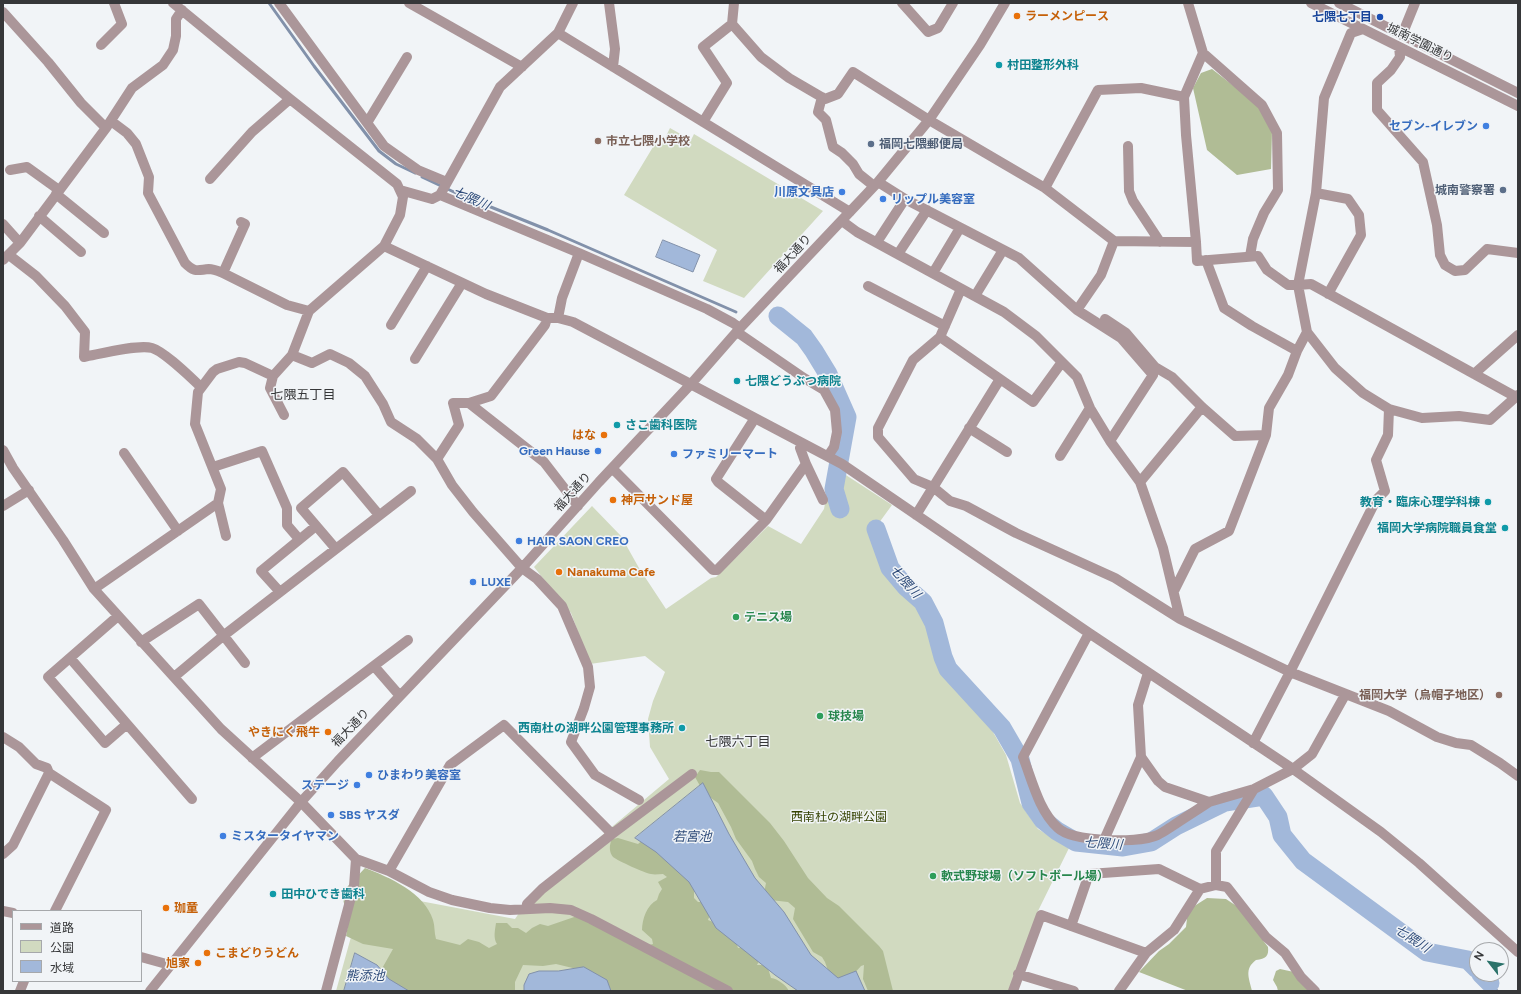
<!DOCTYPE html>
<meta charset="utf-8">
<style>
body{margin:0}
#map{position:relative;width:1521px;height:994px;overflow:hidden;background:#f1f4f7;font-family:Figtree,"Noto Sans JP",sans-serif}
canvas{display:block}
.frame{position:absolute;inset:0;border:4px solid #363739;pointer-events:none}
.legend{position:absolute;left:12px;top:910px;width:130px;height:72px;box-sizing:border-box;background:#f1f4f7;border:1px solid #a6a8ab;margin:0;padding:5px 7px;list-style:none;font-size:12px;color:#363739}
.legend li{display:flex;align-items:center;gap:8px;height:20px}
.legend b{width:20px;border:1px solid #a6a8ab}
.north{position:absolute;left:1469px;top:942px;width:40px;height:40px;box-sizing:border-box;background:#f1f4f7;border:1px solid #a6a8ab;border-radius:50%;rotate:301deg;font-size:11px;font-weight:700;line-height:16px;text-align:center;color:#363739}
.north::after{content:'';display:block;margin:auto;width:14px;height:18px;background:#2b726a;clip-path:polygon(50% 0,100% 100%,50% 72%,0 100%)}
</style>
<div id="map">
<canvas width="1521" height="994"></canvas>
<div class="frame"></div>
<ul class="legend">
<li><b style="height:5px;background:#ab9699"></b>道路</li>
<li><b style="height:11px;background:#d1dac0"></b>公園</li>
<li><b style="height:11px;background:#a2b8da"></b>水域</li>
</ul>
<div class="north">N</div>
</div>
<script>
const g = document.querySelector('canvas').getContext('2d');
g.lineJoin = 'round';
function paint(path, color) { g.fillStyle = color; g.fill(path, 'evenodd'); }
function strokePath(path, color, width, dash) { g.strokeStyle = color; g.lineWidth = width; g.lineCap = dash ? 'butt' : 'round'; g.setLineDash(dash || []); g.stroke(path); }
function drawText(font, color, halo, rows, align = 'center') {
  g.font = font + ' Figtree,"Noto Sans JP",sans-serif'; g.lineWidth = 3; g.setLineDash([]); g.textBaseline = 'middle'; g.strokeStyle = halo; g.fillStyle = color; for (const [text, x, y, turn = 0] of rows) {
    g.save(); g.translate(x, y); g.rotate((+turn || 0) * Math.PI / 180); g.textAlign = isNaN(turn) ? turn : align; if (halo) g.strokeText(text, 0, 0); g.fillText(text, 0, 0); g.restore();
  }
}
const green = new Path2D(`
 M670,128L691,140L694,134L823,211L744,298L703,281L717,250L624,195L659,137L664,140Z
 M832,466L892,505L873,531L887,569L921,603L933,630L938,662L984,716L1006,755L1020,803L1038,829L1069,848L1038,911L1009,991H336L369,872L420,901L515,919L532,894L669,779L650,747L648,719L653,701L665,672L645,656L590,664L571,613L534,567L592,506L621,536L639,568L666,609L711,578L716,577L768,526L801,544L824,509Z`);
const forest = new Path2D(`
 M1212,69L1258,105L1272,132L1271,169L1237,175L1207,150L1193,88L1201,73Z
 M700,770L711,772H719L770,823L784,841L808,878L827,898L839,906L879,946L883,951L893,991H868L863,979L864,965L861,966L852,976L841,981L830,976L825,962L822,957L813,952L793,919L795,908L788,902L770,900L764,893L766,883L759,877L755,869L752,861L736,839L731,827L718,803L704,793L695,777Z
 M618,838L638,844L644,839L694,885V898L698,902H705L711,912L708,920C721,925 735,935 738,948L746,947L760,959L757,965H767L771,978C778,979 786,985 789,991H598L581,970L556,964L543,966L523,965L515,982V991H394L380,972L393,949L363,944L346,936L348,925L343,898L347,887L365,868C389,877 425,893 433,920C435,926 434,932 436,939L460,945L468,939L479,942L489,948L497,944C493,938 495,930 496,923H507L512,928H518L526,933L532,928L540,924L548,926L580,915L649,945L653,944L652,939L642,930C642,919 647,905 657,900L659,894L662,889L658,882L667,877L663,874C659,874 655,875 651,874C645,873 618,861 613,857C609,852 609,845 612,839Z
 M1207,898L1226,899L1238,907L1268,947C1269,956 1266,959 1256,960C1244,969 1249,978 1252,991H1188L1139,972L1159,951L1169,944L1186,927L1188,910Z
 M1280,969L1294,972L1309,991H1278L1277,987L1273,980L1276,971Z`);
const water = new Path2D(`
 M663,240L700,255L693,272L656,257Z
 M703,783L729,834L755,878L784,912L811,955L838,978L856,971L865,991H798L775,975L716,928L689,882L656,852L635,838Z
 M355,953L377,965L389,979L409,991H344Z
 M584,967L607,980L611,991H524V985L529,974L539,971H558Z`);
const stream = new Path2D(`
 M269,3L314,66L379,151L396,164L415,173
 M422,177L456,193L548,230L736,312
 M1490,983L1497,991`);
const river = new Path2D(`
 M778,316L804,337L814,351L828,374L847,417L834,489L840,509
 M876,529L890,568L906,587L923,602L934,623L943,657L948,669L1002,728L1020,759L1031,803L1043,820L1057,831L1076,842L1123,847L1151,842L1176,826L1225,802L1264,796L1278,817L1282,835L1303,861L1427,952L1468,960L1477,969
 M1481,974L1490,983`);
const minor = new Path2D(`
 M279,3L384,146L418,170L447,182
 M409,3L522,67
 M609,3L615,49L613,67
 M734,3L732,24L761,57L789,78L825,99L838,94L853,72L929,120L1045,188L1114,241L1196,242L1197,261L1258,256L1267,270L1288,285H1298L1307,332L1335,368L1363,393L1389,409L1388,435L1376,460L1385,491L1376,500L1290,672L1253,743
 M902,3L928,32L938,28L953,3
 M1188,3L1203,53L1262,105L1277,133L1278,190L1264,213L1253,239L1250,256
 M1311,3L1518,106
 M1339,3L1518,93
 M3,12L48,62L81,103L106,128
 M1363,29L1351,33L1324,98L1316,193L1298,285L1311,284L1516,397
 M558,33L850,212
 M1402,35L1415,3
 M101,45L122,24L114,3
 M1399,47L1400,57L1391,70L1377,83V110L1423,162L1437,225L1440,255L1445,265L1455,271L1465,270L1487,249L1518,253
 M822,97L818,112L826,120L833,147L842,153L853,164L859,174L874,186
 M111,121L127,133L136,144L149,177L148,193L185,263C195,273 197,270 209,269C214,269 218,271 223,273L287,305L309,311
 M703,122L727,83L703,47L732,24
 M367,123L407,57
 M1128,146L1129,191L1133,201L1160,242
 M10,170L27,167L59,190
 M210,179L252,132L290,99
 M878,182L905,199L1019,258L1077,310L1121,338L1153,375L1110,441
 M1045,188L1098,90L1141,88L1184,97
 M400,190L432,199L440,195L500,87L558,33L573,3
 M1316,193L1348,199L1359,215L1361,235L1328,294
 M56,194L104,233
 M440,195L579,253L562,298L558,318
 M39,216L81,252
 M842,221L857,232L1004,312L1036,336L1077,377L1090,408L1110,441L1140,482L1163,548L1180,619L1290,672L1389,711L1437,737L1456,743L1471,745L1500,763L1518,776
 M3,224L20,243
 M877,242L905,199
 M1196,242L1186,135L1184,97L1203,53
 M384,246L486,294L547,318H558L573,322L842,464L1089,633L1293,769L1381,832L1419,863L1518,952
 M579,253L707,309L733,323L740,328
 M898,254L927,210
 M9,255L36,276L65,306L85,332L84,357C100,354 138,344 152,348C165,352 190,377 201,387
 M3,260L20,243L106,128L132,88L163,65L173,50L176,36V19L182,10
 M1206,260L1224,308L1252,326L1297,351
 M223,273L245,224L241,222
 M933,273L960,228
 M868,286L945,326
 M961,289L940,337L913,360L878,428V437L914,479L933,487L950,501L966,506L1016,533L1115,578L1180,619
 M975,296L1003,250
 M1077,310L1101,275L1114,241
 M1105,319L1126,333L1155,367L1172,377L1202,407L1235,436L1266,435
 M391,325L427,266
 M737,332L804,378L824,390L835,410L837,432L834,447L828,456
 M940,337L1033,402L1062,362
 M292,355L312,363L330,354L349,363L365,376L383,404L391,422L417,439L437,459L452,485L473,512L522,568L537,579L562,606L588,667L590,687L584,708L571,742L595,775L639,800
 M415,359L462,283
 M1474,374L1518,335
 M273,376L270,388L284,415
 M469,403L544,462L578,506
 M1389,409L1422,418L1459,416L1490,420L1518,395
 M755,418L716,479L718,482L766,520
 M969,428L1007,452
 M3,450L13,468L63,540L94,589L221,729L301,802L356,859L389,871L429,892L452,900L490,908L510,910L550,908L571,910L591,919L728,991
 M124,453L178,531
 M1060,456L1090,408
 M437,459L459,425L453,403H469L491,396L545,325L547,318
 M806,464L823,500
 M213,467L262,451L287,508V525L299,539
 M612,468L713,570H717L766,520L806,464L800,448L804,444
 M1140,482L1202,407
 M218,503L226,536
 M3,506L29,490
 M916,515L1000,379
 M336,549L301,508L343,472L379,515
 M94,589L218,503L221,489L195,424L198,392L213,372L217,369L239,362L245,363L273,376L292,355L309,311L384,246L400,215L403,197L397,184L290,99L173,3
 M1174,591L1195,549L1229,531L1266,435L1269,408L1288,375L1297,351L1307,332
 M280,592L261,571L316,526
 M1089,633L1023,757C1032,780 1039,811 1058,828C1073,842 1136,843 1155,836C1161,834 1166,830 1171,827C1184,818 1197,810 1209,802
 M141,642L199,604L245,663
 M70,658L127,724L105,743L48,677L118,616
 M374,666L400,696
 M174,677L223,636L411,491
 M127,724L192,799
 M3,737L19,747L36,764L47,768L49,773L106,810L55,911
 M1141,757L1158,781L1165,787L1209,802L1254,789L1293,769L1312,754L1345,695
 M252,758L408,640
 M612,834L692,774
 M1104,840L1141,757L1138,705L1148,673
 M3,854L13,845L49,773
 M389,871L450,765L504,725L612,834L542,889L527,904L526,909
 M1216,885L1227,887L1266,937L1285,953L1301,977L1315,991
 M3,911L13,913
 M1071,926L1089,874L1159,869L1200,889
 M141,957L170,965
 M1018,974L1074,991
 M20,991L24,981
 M150,991L301,802L338,761L522,568L599,482L691,384L740,328L878,182L929,120L980,45L1005,3
 M326,991L354,886L356,859
 M1013,991L1041,915L1146,953
 M1119,991L1146,953L1174,930L1200,889L1216,885V851L1254,789`);
const markers = [
 [1017,16,4,"#e8710a"],
 [1380,17,4,"#1a4fb4"],
 [999,65,4,"#0f9aa8"],
 [1486,126,4,"#3f7fe0"],
 [598,141,4,"#8d6e63"],
 [871,144,4,"#5c6f8a"],
 [1503,190,4,"#5c6f8a"],
 [842,192,4,"#3f7fe0"],
 [883,199,4,"#3f7fe0"],
 [737,381,4,"#0f9aa8"],
 [617,425,4,"#0f9aa8"],
 [604,435,4,"#e8710a"],
 [598,451,4,"#3f7fe0"],
 [674,454,4,"#3f7fe0"],
 [613,500,4,"#e8710a"],
 [1488,502,4,"#0f9aa8"],
 [1505,528,4,"#0f9aa8"],
 [519,541,4,"#3f7fe0"],
 [559,572,4,"#e8710a"],
 [473,582,4,"#3f7fe0"],
 [736,617,4,"#2e9e5b"],
 [1499,695,4,"#8d6e63"],
 [820,716,4,"#2e9e5b"],
 [682,728,4,"#0f9aa8"],
 [328,732,4,"#e8710a"],
 [369,775,4,"#3f7fe0"],
 [357,785,4,"#3f7fe0"],
 [331,815,4,"#3f7fe0"],
 [223,836,4,"#3f7fe0"],
 [933,876,4,"#2e9e5b"],
 [273,894,4,"#0f9aa8"],
 [166,908,4,"#e8710a"],
 [207,953,4,"#e8710a"],
 [198,963,4,"#e8710a"]
];
const foodNames = [
 ["ラーメンピース",1025,16],
 ["はな",596,435,"right"],
 ["神戸サンド屋",621,500],
 ["Nanakuma Cafe",567,572],
 ["やきにく飛牛",320,732,"right"],
 ["珈童",174,908],
 ["こまどりうどん",215,953],
 ["旭家",190,963,"right"]
];
const transitNames = [
 ["七隈七丁目",1372,17]
];
const streetNames = [
 ["城南学園通り",1420,43,26],
 ["福大通り",793,254,-47],
 ["福大通り",573,492,-48],
 ["福大通り",351,728,-46]
];
const cultureNames = [
 ["村田整形外科",1007,65],
 ["七隈どうぶつ病院",745,381],
 ["さこ歯科医院",625,425],
 ["教育・臨床心理学科棟",1480,502,"right"],
 ["福岡大学病院職員食堂",1497,528,"right"],
 ["西南杜の湖畔公園管理事務所",674,728,"right"],
 ["田中ひでき歯科",281,894]
];
const shopNames = [
 ["セブン-イレブン",1478,126,"right"],
 ["川原文具店",834,192,"right"],
 ["リップル美容室",891,199],
 ["Green Hause",590,451,"right"],
 ["ファミリーマート",682,454],
 ["HAIR SAON CREO",527,541],
 ["LUXE",481,582],
 ["ひまわり美容室",377,775],
 ["ステージ",349,785,"right"],
 ["SBS ヤスダ",339,815],
 ["ミスタータイヤマン",231,836]
];
const educationNames = [
 ["市立七隈小学校",606,141],
 ["福岡大学（烏帽子地区）",1491,695,"right"]
];
const serviceNames = [
 ["福岡七隈郵便局",879,144],
 ["城南警察署",1495,190,"right"]
];
const leisureNames = [
 ["テニス場",744,617],
 ["球技場",828,716],
 ["軟式野球場（ソフトボール場）",941,876]
];
const parkNames = [
 ["西南杜の湖畔公園",839,817]
];
const waterNames = [
 ["七隈川",471,199,24],
 ["七隈川",905,582,48],
 ["若宮池",692,837],
 ["七隈川",1103,844,4],
 ["七隈川",1412,939,33],
 ["熊添池",365,976]
];
const neighbourhoodNames = [
 ["七隈五丁目",303,395],
 ["七隈六丁目",738,742]
];
paint(green, '#d1dac0');
paint(forest, '#b0bc95');
paint(water, '#a2b8da');
strokePath(water, '#8291aa', 1);
strokePath(stream, '#8291aa', 3);
strokePath(river, '#a2b8da', 19);
strokePath(minor, '#ab9699', 10);
for (const [x, y, r, color] of markers) { const dot = new Path2D(); dot.arc(x, y, r, 0, 2 * Math.PI); g.fillStyle = color; g.fill(dot); strokePath(dot, '#f1f4f7', 1.5); }
drawText('bold 12px', '#c56008', '#f1f4f7', foodNames, 'left');
drawText('bold 12px', '#164399', '#f1f4f7', transitNames, 'right');
drawText('12px', '#363739', '#f1f4f7', streetNames);
drawText('bold 12px', '#0d838f', '#f1f4f7', cultureNames, 'left');
drawText('bold 12px', '#366cbe', '#f1f4f7', shopNames, 'left');
drawText('bold 12px', '#785e54', '#f1f4f7', educationNames, 'left');
drawText('bold 12px', '#4e5e75', '#f1f4f7', serviceNames, 'left');
drawText('bold 12px', '#27864d', '#f1f4f7', leisureNames, 'left');
drawText('12px', '#364303', '#f1f4f7', parkNames);
drawText('italic 13px', '#2f4c7a', '#f1f4f7', waterNames);
drawText('13px', '#363739', '#f1f4f7', neighbourhoodNames);
</script>
